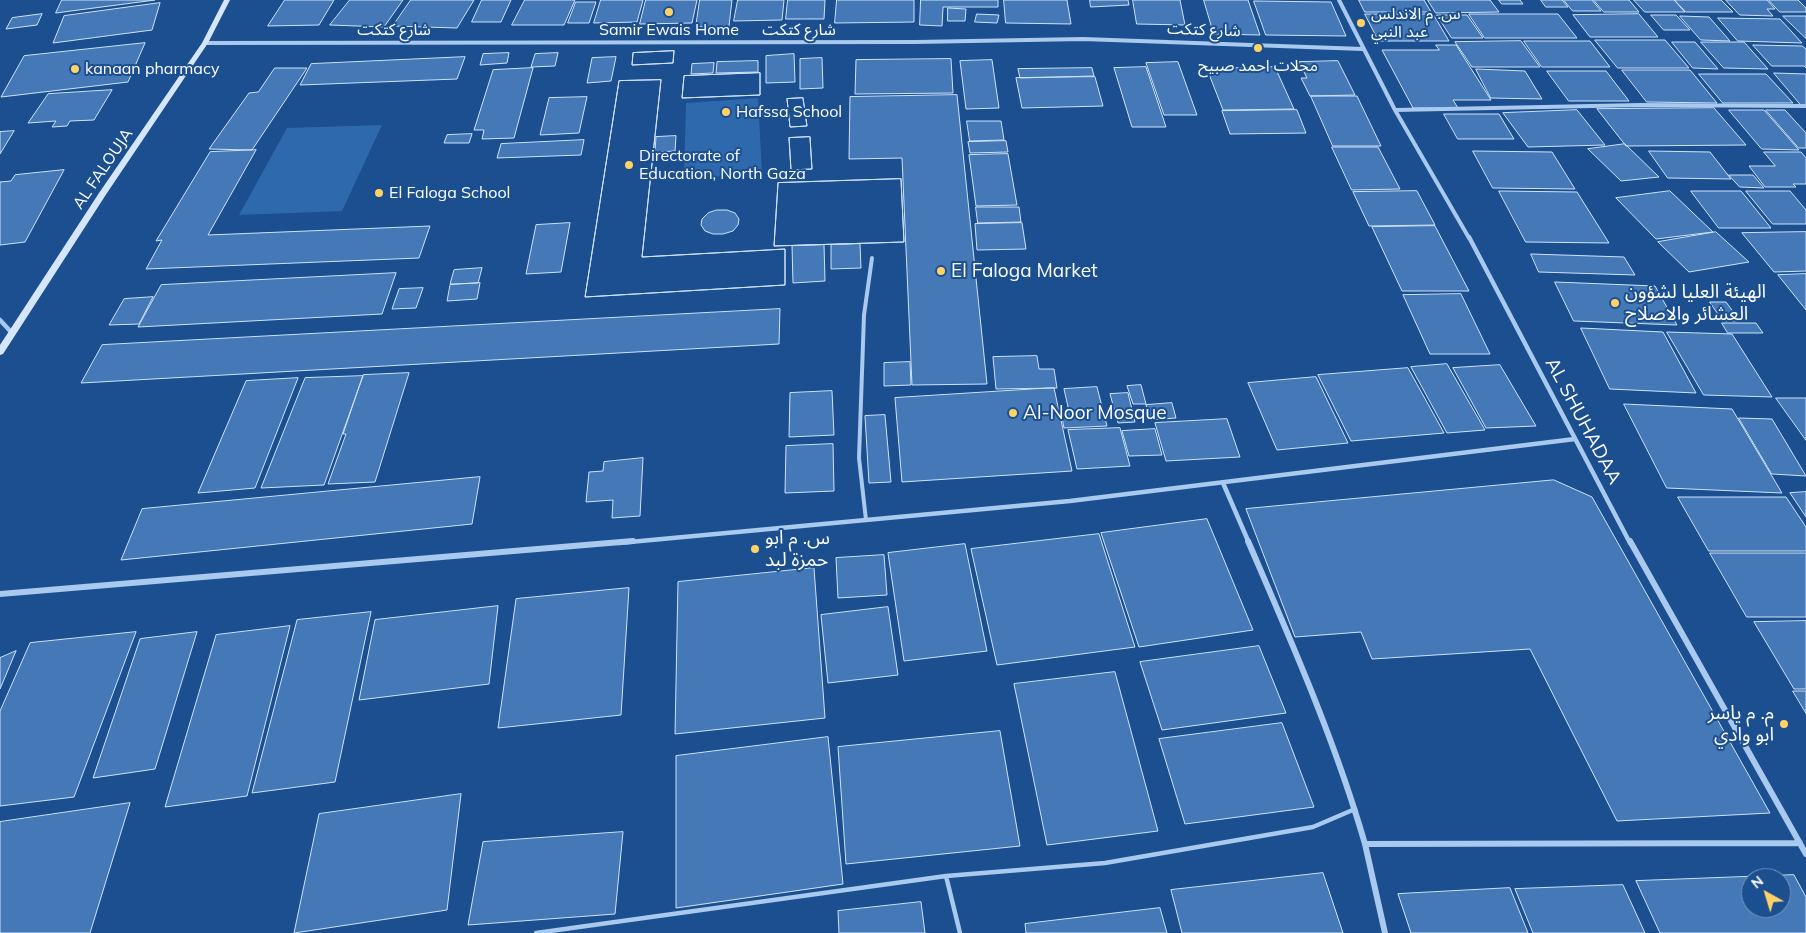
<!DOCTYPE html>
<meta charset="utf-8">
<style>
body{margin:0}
#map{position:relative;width:1806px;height:933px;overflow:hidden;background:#1b4f8f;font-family:Mulish,sans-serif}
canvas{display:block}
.north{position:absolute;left:1741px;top:868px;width:50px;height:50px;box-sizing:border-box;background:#1b4f8f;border:1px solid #7695bc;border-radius:50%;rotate:321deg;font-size:14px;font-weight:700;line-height:20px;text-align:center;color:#fff}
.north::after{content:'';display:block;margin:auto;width:18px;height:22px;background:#ffd166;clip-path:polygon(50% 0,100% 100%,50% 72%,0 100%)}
</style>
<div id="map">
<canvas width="1806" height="933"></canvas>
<div class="north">N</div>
</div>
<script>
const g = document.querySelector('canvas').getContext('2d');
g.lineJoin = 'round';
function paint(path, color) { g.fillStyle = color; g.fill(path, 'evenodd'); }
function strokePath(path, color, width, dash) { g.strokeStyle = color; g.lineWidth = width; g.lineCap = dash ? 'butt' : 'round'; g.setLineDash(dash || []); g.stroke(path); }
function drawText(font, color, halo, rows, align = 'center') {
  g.font = font + ' Mulish,"Noto Sans Arabic",sans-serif'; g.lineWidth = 4; g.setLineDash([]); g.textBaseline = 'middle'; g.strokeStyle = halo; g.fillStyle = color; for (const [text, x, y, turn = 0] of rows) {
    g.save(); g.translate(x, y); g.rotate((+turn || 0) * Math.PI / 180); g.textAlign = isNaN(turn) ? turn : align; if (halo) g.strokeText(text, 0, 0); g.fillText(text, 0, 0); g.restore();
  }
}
const green = new Path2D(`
 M758,98L762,173L684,179L686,103Z
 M382,125L342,211L239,215L287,128Z`);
const building = new Path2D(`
 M62,0H155L56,13Z
 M285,0H334L319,25L268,26Z
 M350,0H403L384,27L330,25Z
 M411,0H474L457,28L393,26Z
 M482,0H511L501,22H472Z
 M525,0H575L564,25H512Z
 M601,0H643L637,22L594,23Z
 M646,0H697L692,23L640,24Z
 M700,0H732L729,26L696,27Z
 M738,0H784L782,20L734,21Z
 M788,0H825L824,19H786Z
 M837,0H914V22L835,23Z
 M921,0H998V7H943L942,26L920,25Z
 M1004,0H1067L1071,24L1006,23Z
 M1090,0H1128L1129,5L1091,7Z
 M1133,0H1180L1185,25L1137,24Z
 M1204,0H1248L1260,35L1214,34Z
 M1359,0H1424L1431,12H1365Z
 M1428,0H1490L1499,12L1436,13Z
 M1499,0H1520L1523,4H1502Z
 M1541,0H1562L1568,7H1546Z
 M1564,0H1592L1601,11H1573Z
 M1594,0H1629L1639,12H1604Z
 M1634,0H1674L1685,12H1645Z
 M1675,0H1721L1733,12H1686Z
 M1726,0H1767L1775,9H1767L1773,16L1740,15Z
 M1769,0H1798L1806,8V12H1780Z
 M1254,1L1331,2L1346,36L1266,35Z
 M576,2H596L589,23H568Z
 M160,3L152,30L53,43L64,16Z
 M948,8L966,9L965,21H948Z
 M42,14L37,25L6,29L12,18Z
 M977,14L999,15L997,23L975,22Z
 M1365,14H1433L1449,41H1379Z
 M1469,14H1558L1577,38H1485Z
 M1639,14L1658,37H1590L1573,15Z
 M1437,15H1467L1483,38H1452Z
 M1651,15H1676L1690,30H1664Z
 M1680,16L1709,17L1730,41L1701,40Z
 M1783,16H1806V38Z
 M1718,18L1780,19L1802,43L1738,41Z
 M1595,40H1665L1689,68H1618Z
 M1521,41L1540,67H1472L1455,42Z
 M1524,41H1590L1610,67H1542Z
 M1672,42H1695L1718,69L1693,68Z
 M1701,42H1744L1768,69L1724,68Z
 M145,43L128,82L1,97L24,56Z
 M1436,45H1456L1491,100H1453L1458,108H1413L1382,50H1439Z
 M1753,45L1802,46L1806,49V68L1804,66H1772Z
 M674,51L673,63L632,65L633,53Z
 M674,51L673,63L632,65L633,53Z
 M509,53L507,63L480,65L483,54Z
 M558,53L555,66L531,67L535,54Z
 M794,54L795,82L766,83V56Z
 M465,57L457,79L300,85L311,64Z
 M616,57L611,81L587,83L592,58Z
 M822,58L823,88L800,89V59Z
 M951,59L953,93L855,94L856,60Z
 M992,60L999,108L966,109L960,61Z
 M758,61V72L716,73L717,62Z
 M1338,61L1355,95L1310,96L1301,78H1307L1299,62Z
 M1178,62L1197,115H1164L1146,63Z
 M714,63L713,73L691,74L692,64Z
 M1146,67L1166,127H1132L1114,68Z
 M1275,67L1294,109L1223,110L1207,69Z
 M275,68H307L252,150L209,149L249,93L258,92Z
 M533,68L514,138L482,139L484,130H474L493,70Z
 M1092,68L1094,76L1020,78L1018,69Z
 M1476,69L1525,71L1542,99L1491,98Z
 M1622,70H1690L1717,103L1647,102Z
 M1547,71H1606L1629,101H1569Z
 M760,73V95L682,98L684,76Z
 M760,73V95L682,98L684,76Z
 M1774,73L1806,74V105H1801Z
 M1699,74H1766L1793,103H1723Z
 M1095,77L1103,106L1022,108L1016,78Z
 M661,80L642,257L785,249V285L585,297L619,81Z
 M661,80L642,257L785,249V285L585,297L619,81Z
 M112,90L94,120L70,121L67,126L52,127L56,121L28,123L48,94Z
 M957,95L987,384L912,385L902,158L849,159L850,97Z
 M1311,96H1357L1381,146H1333Z
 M587,97L579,133L540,135L549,98Z
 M803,98L807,126L790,127L787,99Z
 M803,98L807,126L790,127L787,99Z
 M1714,108L1746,145L1626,146L1597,109Z
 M1297,110L1306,133L1230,134L1222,111Z
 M1577,110L1605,145L1528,147L1503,113Z
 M1729,110H1764L1799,150L1762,149Z
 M1766,110H1785L1806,133V148H1799Z
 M1444,114H1499L1514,139H1458Z
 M967,121H1001L1004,140L970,141Z
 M14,131L0,154V132Z
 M472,134L469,143H444L447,135Z
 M676,136L675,151L655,152L656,137Z
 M810,137L812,169L791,170L789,138Z
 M810,137L812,169L791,170L789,138Z
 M584,140L581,155L497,158L501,144Z
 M1006,141L1008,152L970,153L968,142Z
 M1625,144L1659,177L1621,181L1588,149Z
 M1332,147H1378L1400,189L1352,190Z
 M256,150L208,235L430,226L419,258L146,269L162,240L156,241L210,152Z
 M1473,151L1552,152L1575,189L1493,188Z
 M1649,151L1710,152L1731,179L1668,178Z
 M1764,152H1801L1806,158V184H1793L1796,187H1765L1749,166H1775Z
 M1008,154L1017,205L976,206L969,155Z
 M64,170L25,242L0,245V182L11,181L15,175Z
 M1729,175H1753L1764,188L1740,187Z
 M901,179L904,242L774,246L778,183Z
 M901,179L904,242L774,246L778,183Z
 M1417,191L1435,225L1369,226L1353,192Z
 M1499,191L1577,192L1609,243L1526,242Z
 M1670,191L1713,232L1656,239L1616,198Z
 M1691,191H1741L1771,228H1719Z
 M1746,191H1790L1806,210V224H1773Z
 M976,207H1019L1021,222L978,223Z
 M717,210H727L735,213L739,219L738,225L733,231L723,234H713L705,231L701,225L702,219L708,213Z
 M570,223L561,272L526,274L536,225Z
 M1022,223L1026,249L977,250L975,224Z
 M1435,226L1469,291H1402L1372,227Z
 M1716,232L1749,262L1689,272L1658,242Z
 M1806,232V271L1774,272L1742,233Z
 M860,244L861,268L831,269V245Z
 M824,245L825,281L793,283L792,246Z
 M1531,254L1624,257L1635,275L1539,272Z
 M482,268L478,283L450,284L454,270Z
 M396,273L382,314L138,327L161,285Z
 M1806,274V310L1778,275Z
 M1555,282L1655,286L1677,325L1574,321Z
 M480,283L477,299L447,301L450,285Z
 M423,288L416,308L392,309L399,289Z
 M1461,294L1490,354H1430L1403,295Z
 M153,297L139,324L109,325L124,299Z
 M1710,302H1726L1740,321H1723Z
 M780,309L779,344L81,383L102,345Z
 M1722,323H1756L1763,333H1728Z
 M1581,328L1663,332L1696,393L1610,389Z
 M1667,332L1732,334L1772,397L1704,395Z
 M1037,356L1039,369H1054L1057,388L996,389L993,357Z
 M910,362L911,385L884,386V363Z
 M1447,364L1485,430L1447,433L1411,367Z
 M1500,365L1536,426L1486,428L1453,368Z
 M1408,368L1444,433L1351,441L1318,375Z
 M409,373L375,482L328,484L346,434H343L363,375Z
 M363,376L324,485L261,488L305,378Z
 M1316,377L1348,443L1277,450L1248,383Z
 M298,378L255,488L198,493L246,381Z
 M1141,385L1146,404H1133L1127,386Z
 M1097,387L1107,426L1064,428L1061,412L1069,411L1064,389Z
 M1054,388L1072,471L902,482L895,398Z
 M832,391L834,435L789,437L790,393Z
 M1128,393L1135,422L1118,423L1110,394Z
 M1776,398H1806V440Z
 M1172,403L1176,418L1150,420L1146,405Z
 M1624,404L1732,409L1782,493L1667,488Z
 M885,415L891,482L869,483L865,416Z
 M1739,418L1772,419L1806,476L1772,474Z
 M1227,419L1240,457L1166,461L1155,423Z
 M1120,428L1130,466L1077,469L1068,430Z
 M1155,429L1162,455L1129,456L1122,431Z
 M833,444L834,491L785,493L786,446Z
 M643,458L640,516L612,518L613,500L586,502L589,472L603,471L604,462Z
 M480,477L472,524L121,560L142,509Z
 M1554,480L1592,497L1770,813L1617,821L1530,649L1372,659L1361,632L1295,637L1246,509Z
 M1806,492V517L1790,493Z
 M1678,497H1786L1806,527V551H1709Z
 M1207,519L1253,630L1139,647L1101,533Z
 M1099,534L1135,647L997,665L971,549Z
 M965,544L987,651L904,661L888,553Z
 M1710,553H1806V617H1747Z
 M884,555L887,595L838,598L836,558Z
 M814,568L825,718L675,734L678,582Z
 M629,588L621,715L498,728L516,599Z
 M498,606L489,684L359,700L375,620Z
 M888,607L898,675L828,683L821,615Z
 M371,612L335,782L252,793L297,620Z
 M1806,621V689H1794L1754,622Z
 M290,626L247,796L165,807L216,635Z
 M136,632L74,797L0,806V711L30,643Z
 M197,632L155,769L93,778L140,639Z
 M1259,646L1286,713L1162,730L1140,662Z
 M16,651L0,689V658Z
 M1115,672L1158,831L1047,845L1014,684Z
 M1793,691H1806V713Z
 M1282,723L1314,807L1185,824L1159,739Z
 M1000,731L1020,846L846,864L838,747Z
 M828,737L843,884L676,908V756Z
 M461,794L447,910L294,933L319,814Z
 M130,803L90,933H0V822Z
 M623,832L615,914L468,925L483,842Z
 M1323,873L1343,933H1182L1171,890Z
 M1794,875L1806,897V933H1660L1636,881ZM1751,878H1781V908H1751Z
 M1623,885L1645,933H1533L1515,889Z
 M1510,888L1528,933H1411L1398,894Z
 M921,902L925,933H839L838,911Z
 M1160,908L1167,933H1026L1025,924Z`);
const laneFar1 = new Path2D(`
 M866,520L859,458L864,315L872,258`);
const lane = new Path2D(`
 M946,876L1105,863L1313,827L1355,809
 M536,933L946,876L960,933`);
const streetFar2 = new Path2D(`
 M1339,0L1395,110L1469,238
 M205,43L915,42L1083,39L1363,49
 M1395,110L1641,105L1806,106`);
const streetFar1 = new Path2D(`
 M1469,237L1630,543
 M0,320L12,333
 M1223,483L1249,543
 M619,543L1070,501L1575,439`);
const street = new Path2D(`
 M1248,541C1291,641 1335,740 1365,844
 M1630,541L1806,854
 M0,594L633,541
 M1385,933L1365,844L1800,843`);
const secondary = new Path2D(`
 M224,0H230L208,43L107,193L3,354L0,355V345L99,193L202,43Z`);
const markers = [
 [669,12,5,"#ffd166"],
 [1361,23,5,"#ffd166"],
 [1258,48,5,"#ffd166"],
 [75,69,5,"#ffd166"],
 [726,112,5,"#ffd166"],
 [629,165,5,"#ffd166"],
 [379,193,5,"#ffd166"],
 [941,271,5,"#ffd166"],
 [1615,303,5,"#ffd166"],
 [1013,413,5,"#ffd166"],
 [755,549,5,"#ffd166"],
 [1784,724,5,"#ffd166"]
];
const farPoinames = [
 ["س. م الاندلس",1371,14],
 ["عبد النبي",1371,32],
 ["Samir Ewais Home",669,30,"center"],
 ["محلات احمد صبيح",1258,66,"center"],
 ["kanaan pharmacy",85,69],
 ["Hafssa School",736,112],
 ["Directorate of",639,156],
 ["Education, North Gaza",639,174],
 ["El Faloga School",389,193]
];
const farStreetnames = [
 ["شارع كتكت",394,30],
 ["شارع كتكت",799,30],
 ["شارع كتكت",1204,30,2],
 ["AL FALOUJA",103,169,-56]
];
const poiNames = [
 ["El Faloga Market",951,271],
 ["الهيئة العليا لشؤون",1625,292],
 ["العشائر والاصلاح",1625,314],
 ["Al-Noor Mosque",1023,413],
 ["س. م ابو",765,538],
 ["حمزة لبد",765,560],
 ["م. م ياسر",1774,713,"right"],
 ["ابو وادي",1774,735,"right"]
];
const streetNames = [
 ["AL SHUHADAA",1583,421,62]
];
paint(green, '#2e69ad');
paint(building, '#4478b7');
strokePath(building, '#cfe3fa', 1);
strokePath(laneFar1, '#a9c9ee', 4);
strokePath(lane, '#a9c9ee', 4.5);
strokePath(streetFar2, '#a9c9ee', 4);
strokePath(streetFar1, '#a9c9ee', 4.5);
strokePath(street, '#a9c9ee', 6);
paint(secondary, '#d6e6fa');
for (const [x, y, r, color] of markers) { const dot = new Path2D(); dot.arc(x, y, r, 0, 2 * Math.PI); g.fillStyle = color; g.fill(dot); strokePath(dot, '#1b4f8f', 2); }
drawText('16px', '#fff', '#1b4f8f', farPoinames, 'left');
drawText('16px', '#fff', '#1b4f8f', farStreetnames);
drawText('19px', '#fff', '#1b4f8f', poiNames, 'left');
drawText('19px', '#fff', '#1b4f8f', streetNames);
</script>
